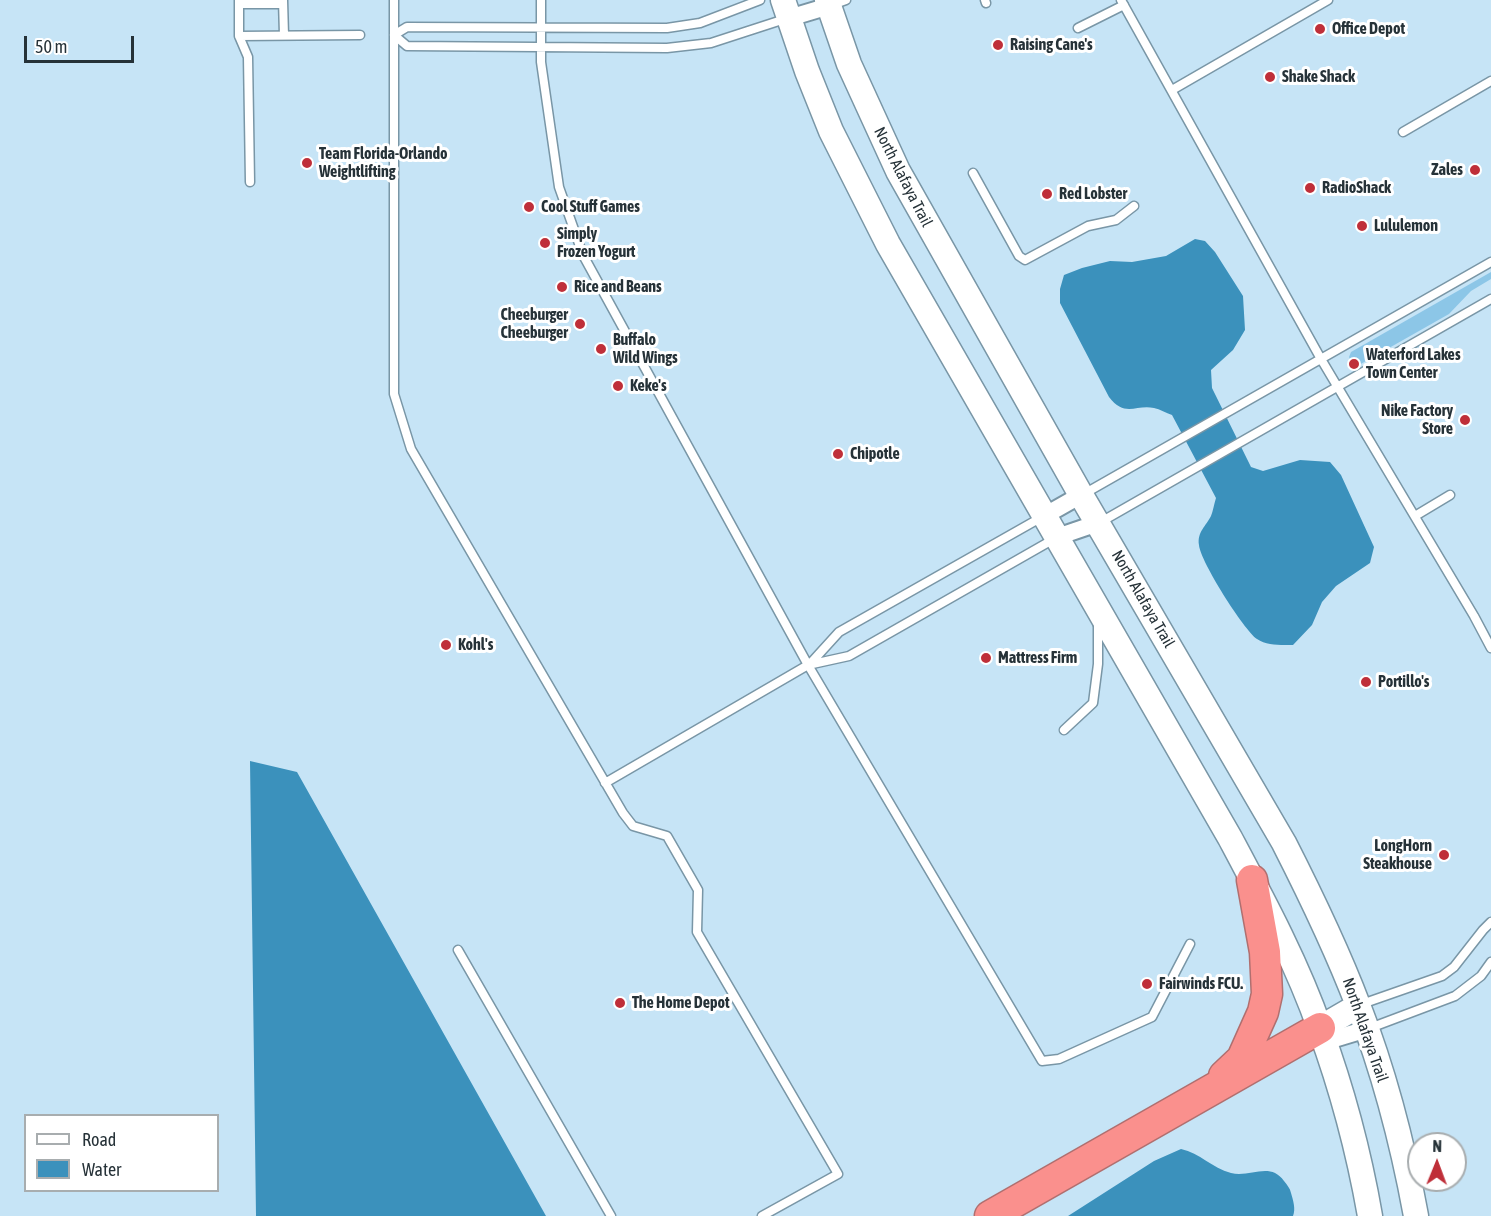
<!DOCTYPE html>
<style>
body{margin:0}
#map{position:relative;width:1491px;height:1216px;overflow:hidden;background:#c6e4f6;font-family:"Asap Condensed",sans-serif}
canvas{display:block}
.legend{position:absolute;left:24px;top:1114px;width:195px;height:78px;box-sizing:border-box;background:#fff;border:2px solid #a8adaf;margin:0;padding:8px 10px;list-style:none;font-size:18px;color:#263238}
.legend li{display:flex;align-items:center;gap:12px;height:30px}
.legend b{width:30px;border:2px solid #a8adaf}
.north{position:absolute;left:1407px;top:1132px;width:60px;height:60px;box-sizing:border-box;background:#fff;border:2px solid #a8adaf;border-radius:50%;rotate:1deg;font-size:16px;font-weight:700;line-height:24px;text-align:center;color:#263238}
.north::after{content:'';display:block;margin:auto;width:21px;height:27px;background:#bf2f39;clip-path:polygon(50% 0,100% 100%,50% 72%,0 100%)}
.scale{position:absolute;left:24px;top:36px;width:110px;height:27px;box-sizing:border-box;border:3px solid #263238;border-top:0;padding-left:8px;font-size:18px;line-height:21px;white-space:nowrap;color:#263238;-webkit-text-stroke:4px #fff;paint-order:stroke}
</style>
<div id="map">
<canvas width="1491" height="1216"></canvas>
<ul class="legend">
<li><b style="height:8px;background:#fff"></b>Road</li>
<li><b style="height:16px;background:#3b91bc"></b>Water</li>
</ul>
<div class="north">N</div>
<div class="scale">50 m</div>
</div>
<script>
const g = document.querySelector('canvas').getContext('2d');
g.lineJoin = 'round';
function paint(path, color) { g.fillStyle = color; g.fill(path, 'evenodd'); }
function strokePath(path, color, width, dash) { g.strokeStyle = color; g.lineWidth = width; g.lineCap = dash ? 'butt' : 'round'; g.setLineDash(dash || []); g.stroke(path); }
function drawText(font, color, halo, rows, align = 'center') {
  g.font = font + ' "Asap Condensed",sans-serif'; g.lineWidth = 6; g.setLineDash([]); g.textBaseline = 'middle'; g.strokeStyle = halo; g.fillStyle = color; for (const [text, x, y, turn = 0] of rows) {
    g.save(); g.translate(x, y); g.rotate((+turn || 0) * Math.PI / 180); g.textAlign = isNaN(turn) ? turn : align; if (halo) g.strokeText(text, 0, 0); g.fillText(text, 0, 0); g.restore();
  }
}
const green = new Path2D(`
 M1491,272V279L1471,291L1449,314L1359,365L1351,362L1349,357L1351,352Z`);
const water = new Path2D(`
 M1195,239L1205,241L1215,252L1243,296L1245,330L1233,350L1211,370L1212,388L1251,467L1263,471L1300,460L1330,462L1341,475L1374,547L1370,563L1336,586L1322,602L1312,625L1293,645C1281,645 1267,646 1257,639C1244,630 1200,561 1199,545C1197,532 1206,526 1211,516C1213,511 1214,504 1216,498L1172,415C1166,413 1160,409 1154,408C1136,404 1125,418 1109,397L1060,303V289L1064,275L1082,268L1110,261L1132,262L1166,256Z
 M250,761L297,772L546,1216H256Z
 M1181,1149C1200,1153 1212,1168 1231,1173C1250,1178 1270,1161 1284,1181C1287,1185 1290,1188 1291,1193C1293,1200 1296,1209 1293,1216H1068L1154,1161Z`);
const service = new Path2D(`
 M239,0V36L248,57L250,182
 M283,0L284,35
 M394,0V394L411,449L623,813L633,826L667,836L698,890L697,932L838,1174L762,1216
 M541,0V62L559,187L583,255L808,665L1042,1061L1059,1059L1152,1017L1190,944
 M760,0L700,23L667,28L407,27L394,35L407,46L667,48L711,43L788,18
 M985,0L986,3
 M1121,0L1321,359L1474,616L1491,648
 M239,4H283
 M832,5L846,0
 M1078,28L1124,5
 M239,36L360,35
 M1172,90L1328,0
 M1403,132L1491,81
 M973,173L1019,256L1025,260L1088,226L1116,220L1134,206
 M1082,495L1491,262
 M1415,516L1450,495
 M1099,523L1491,299
 M809,665L839,632L1042,517
 M1064,730L1093,703L1098,664V624
 M605,783L808,665L849,656L1054,539
 M458,950L611,1216
 M1359,1005L1442,976L1454,967L1483,930L1491,922
 M1370,1028L1455,996L1481,976L1491,962`);
const minor = new Path2D(`
 M789,18L829,6
 M1044,516L1081,495
 M1057,537L1098,523
 M1324,1042L1367,1029`);
const secondary = new Path2D(`
 M783,0L807,71L831,131L888,244L1230,838C1263,900 1297,963 1320,1029C1342,1089 1359,1153 1370,1216
 M827,0L849,64L898,171L1081,495L1284,843C1311,896 1337,950 1358,1005C1384,1072 1403,1145 1416,1216
 M1320,1028L1358,1006`);
const motorway = new Path2D(`
 M1224,1076L1242,1059L1263,1012L1267,994L1265,952L1252,880
 M990,1216L1320,1028`);
const markers = [
 [1320,29,6,"#bf2f39"],
 [998,45,6,"#bf2f39"],
 [1270,77,6,"#bf2f39"],
 [307,163,6,"#bf2f39"],
 [1475,170,6,"#bf2f39"],
 [1310,188,6,"#bf2f39"],
 [1047,194,6,"#bf2f39"],
 [529,207,6,"#bf2f39"],
 [1362,226,6,"#bf2f39"],
 [545,243,6,"#bf2f39"],
 [562,287,6,"#bf2f39"],
 [580,324,6,"#bf2f39"],
 [601,349,6,"#bf2f39"],
 [1354,364,6,"#bf2f39"],
 [618,386,6,"#bf2f39"],
 [1465,420,6,"#bf2f39"],
 [838,454,6,"#bf2f39"],
 [446,645,6,"#bf2f39"],
 [986,658,6,"#bf2f39"],
 [1366,682,6,"#bf2f39"],
 [1444,855,6,"#bf2f39"],
 [1147,984,6,"#bf2f39"],
 [620,1003,6,"#bf2f39"]
];
const poiNames = [
 ["Office Depot",1332,29],
 ["Raising Cane's",1010,45],
 ["Shake Shack",1282,77],
 ["Team Florida-Orlando",319,154],
 ["Weightlifting",319,172],
 ["Zales",1463,170,"right"],
 ["RadioShack",1322,188],
 ["Red Lobster",1059,194],
 ["Cool Stuff Games",541,207],
 ["Lululemon",1374,226],
 ["Simply",557,234],
 ["Frozen Yogurt",557,252],
 ["Rice and Beans",574,287],
 ["Cheeburger",568,315,"right"],
 ["Cheeburger",568,333,"right"],
 ["Buffalo",613,340],
 ["Wild Wings",613,358],
 ["Waterford Lakes",1366,355],
 ["Town Center",1366,373],
 ["Keke's",630,386],
 ["Nike Factory",1453,411,"right"],
 ["Store",1453,429,"right"],
 ["Chipotle",850,454],
 ["Kohl's",458,645],
 ["Mattress Firm",998,658],
 ["Portillo's",1378,682],
 ["LongHorn",1432,846,"right"],
 ["Steakhouse",1432,864,"right"],
 ["Fairwinds FCU.",1159,984],
 ["The Home Depot",632,1003]
];
const streetNames = [
 ["North Alafaya Trail",903,177,63],
 ["North Alafaya Trail",1143,599,60],
 ["North Alafaya Trail",1365,1030,71]
];
paint(green, '#8cc6e7');
paint(water, '#3b91bc');
strokePath(service, '#7996a6', 11);
strokePath(minor, '#7996a6', 20);
strokePath(secondary, '#7996a6', 27);
strokePath(motorway, '#b06f6f', 33);
strokePath(service, '#fff', 8);
strokePath(minor, '#fff', 16);
strokePath(secondary, '#fff', 24);
strokePath(motorway, '#fa908d', 30);
for (const [x, y, r, color] of markers) { const dot = new Path2D(); dot.arc(x, y, r, 0, 2 * Math.PI); g.fillStyle = color; g.fill(dot); strokePath(dot, '#fff', 2); }
drawText('bold 16px', '#263238', '#fff', poiNames, 'left');
drawText('16px', '#263238', '#fff', streetNames);
</script>
